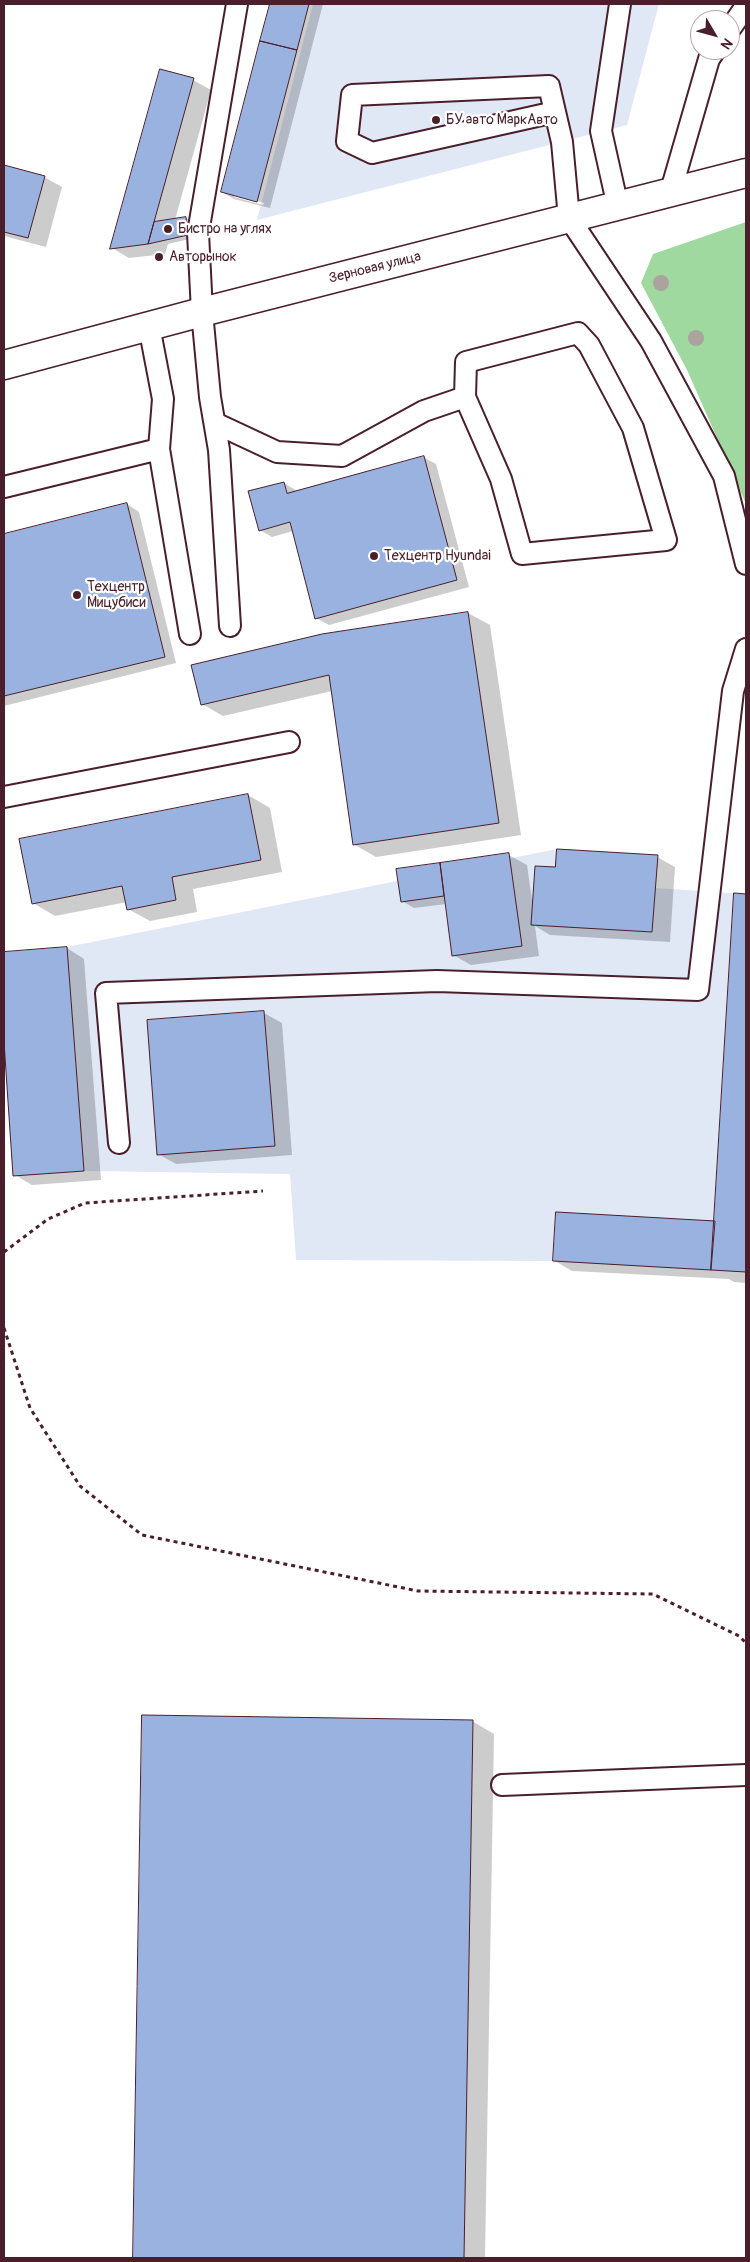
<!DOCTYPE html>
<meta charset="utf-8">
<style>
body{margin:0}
#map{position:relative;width:750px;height:2262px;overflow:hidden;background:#fff;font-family:Pangolin,sans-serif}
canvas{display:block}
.frame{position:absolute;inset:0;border:5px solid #4a1f2b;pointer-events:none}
.north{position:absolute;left:690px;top:10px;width:50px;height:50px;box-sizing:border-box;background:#fff;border:1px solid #b7a5aa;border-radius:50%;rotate:127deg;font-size:14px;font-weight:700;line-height:20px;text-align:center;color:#4a1f2b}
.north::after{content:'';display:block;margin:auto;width:18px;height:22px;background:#4a1f2b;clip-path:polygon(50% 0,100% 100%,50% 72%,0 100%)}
</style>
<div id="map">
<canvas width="750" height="2262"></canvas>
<div class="frame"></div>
<div class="north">N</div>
</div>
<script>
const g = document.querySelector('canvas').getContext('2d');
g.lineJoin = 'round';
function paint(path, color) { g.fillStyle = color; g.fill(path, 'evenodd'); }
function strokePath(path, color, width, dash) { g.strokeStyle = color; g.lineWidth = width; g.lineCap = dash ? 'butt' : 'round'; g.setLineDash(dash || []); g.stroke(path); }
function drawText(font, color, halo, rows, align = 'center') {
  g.font = font + ' Pangolin,sans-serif'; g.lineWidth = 4.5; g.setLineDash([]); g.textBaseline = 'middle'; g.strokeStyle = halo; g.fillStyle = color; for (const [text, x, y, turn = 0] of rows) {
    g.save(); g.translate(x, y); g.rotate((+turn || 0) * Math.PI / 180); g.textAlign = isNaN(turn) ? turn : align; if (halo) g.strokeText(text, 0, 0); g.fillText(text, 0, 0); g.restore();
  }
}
const built = new Path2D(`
 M313,4H659L627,125L257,220Z
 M557,849L658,855L655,888L746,894V1272L553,1261L296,1260L290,1174L84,1171L13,1176L4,1042V952L67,947Z`);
const green = new Path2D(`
 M746,222V504L687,370L641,283L653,254Z`);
const shadow = new Path2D(`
 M271,4H323L270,208L234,199L222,192ZM234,195L264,203L263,205L234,197Z
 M193,80L211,90L175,220L186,218L192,222L194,238L168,244L165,254L129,258L112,248Z
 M4,166L44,177L62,187L46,247L4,236Z
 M423,457L436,464L469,587L329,625L316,618L293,531L272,537L260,530L284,483L297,491Z
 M127,504L139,512L176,663L4,706V535Z
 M468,613L490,625L521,835L376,857L355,845L332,691L223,716L202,704Z
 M248,795L270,808L282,872L193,889L197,912L150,921L128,909L127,902L55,916L33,903Z
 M509,855L527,865L533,907L657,857L675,867L670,942L550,935L535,926L539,956L471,965L453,955L446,904L414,908L402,901L398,870Z
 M735,894L746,895V1283L734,1282L729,1279L572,1271L555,1261L716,1222Z
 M67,948L84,959L101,1180L32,1185L15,1175L4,1024V953Z
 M264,1013L282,1023L292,1155L176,1164L158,1154L148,1022Z
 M143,1716L472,1721L494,1734L485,2258H134Z`);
const building = new Path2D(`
 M270,4H309L297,50L260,41Z
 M260,41L297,50L257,202L221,192Z
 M160,69L194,78L154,222L148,244L110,249Z
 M4,165L45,176L28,238L4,232Z
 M186,217L188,235L148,244L154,222Z
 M424,456L457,580L315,619L290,522L259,531L248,491L284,482L287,493Z
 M127,503L165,657L4,696V534Z
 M468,612L499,823L353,845L329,675L201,705L191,665L322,634Z
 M248,794L261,860L172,877L176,900L127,910L122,886L32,904L19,839Z
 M557,849L658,855L652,932L531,925L535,866L555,867Z
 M509,853L522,946L452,956L440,863Z
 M440,863L444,896L401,902L396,869Z
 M734,893L746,894V1272L711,1270Z
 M67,947L84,1171L13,1176L4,1042V952Z
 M264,1011L275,1146L157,1155L147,1020Z
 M556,1212L715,1221L711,1270L553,1261Z
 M142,1715L473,1720L464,2258H133Z`);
const path = new Path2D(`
 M4,1252L48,1219L85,1203L263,1191
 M4,1328L30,1408L80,1486L142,1535L418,1591L653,1594L739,1636L746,1643`);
const lane = new Path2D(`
 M730,29L746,6
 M555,112L372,153L347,141L352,95L549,86L562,142L569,218L651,341L724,476L746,564
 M670,194L709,59L715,50
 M618,207L601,131L620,4
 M149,326L163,399L159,449L190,634
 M215,423L277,452L342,456L424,411L465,397L466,362L578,333L589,345L633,428L666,540L522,554L501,479L465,397
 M4,487L159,449
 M230,626L219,450L210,397L202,312L198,233L237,4
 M4,797L289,742
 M119,1143L106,993L437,981L698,990L733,691L746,649
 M502,1785L746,1775`);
const primary = new Path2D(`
 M4,365L202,312L746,173`);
const trees = [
 [661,283],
 [696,338]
];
const markers = [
 [436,120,5,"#4a1f2b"],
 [168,229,5,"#4a1f2b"],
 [159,257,5,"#4a1f2b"],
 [374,556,5,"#4a1f2b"],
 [77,595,5,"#4a1f2b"]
];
const poiNames = [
 ["БУ авто МаркАвто",446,120],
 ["Бистро на углях",178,229],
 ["Авторынок",169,257],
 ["Техцентр Hyundai",384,556],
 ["Техцентр",87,587],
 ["Мицубиси",87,603]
];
const streetNames = [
 ["Зерновая улица",375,268,-14]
];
paint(built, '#e0e8f5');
paint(green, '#9fd99f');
paint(shadow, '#0003');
paint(building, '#99b2df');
strokePath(building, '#4a1f2b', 1);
strokePath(lane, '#4a1f2b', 24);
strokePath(primary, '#4a1f2b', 31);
strokePath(path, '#4a1f2b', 3, [4, 4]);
strokePath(lane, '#fff', 20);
strokePath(primary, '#fff', 28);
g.fillStyle = '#aaa39e';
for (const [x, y] of trees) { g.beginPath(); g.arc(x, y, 8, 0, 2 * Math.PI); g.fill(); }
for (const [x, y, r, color] of markers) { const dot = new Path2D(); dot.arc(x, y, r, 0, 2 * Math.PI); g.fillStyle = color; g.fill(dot); strokePath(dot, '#fff', 2); }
drawText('14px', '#4a1f2b', '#fff', poiNames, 'left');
drawText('14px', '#4a1f2b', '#fff', streetNames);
</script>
